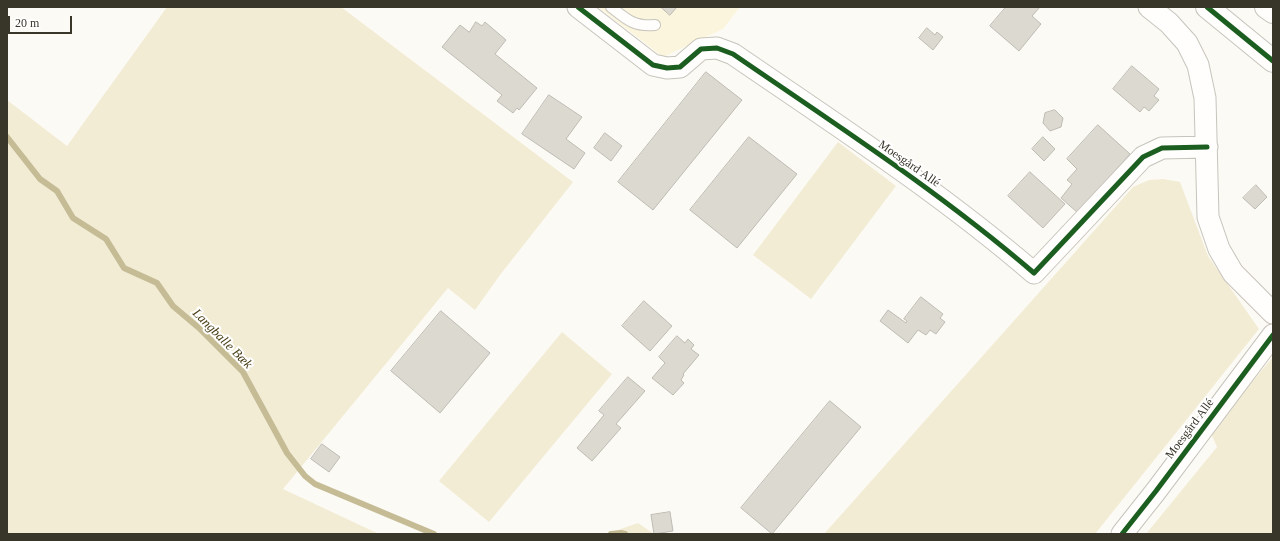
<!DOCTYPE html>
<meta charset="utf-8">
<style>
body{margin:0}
#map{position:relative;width:1280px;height:541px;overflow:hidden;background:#fcfaf4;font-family:Georgia,serif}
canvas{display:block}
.frame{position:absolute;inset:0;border:8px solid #383529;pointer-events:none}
.scale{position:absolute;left:8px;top:16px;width:64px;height:18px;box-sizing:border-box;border:2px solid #383529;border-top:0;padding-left:5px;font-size:12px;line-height:14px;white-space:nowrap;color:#383529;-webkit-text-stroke:3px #fff;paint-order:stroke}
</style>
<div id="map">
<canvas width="1280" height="541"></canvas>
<div class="frame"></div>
<div class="scale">20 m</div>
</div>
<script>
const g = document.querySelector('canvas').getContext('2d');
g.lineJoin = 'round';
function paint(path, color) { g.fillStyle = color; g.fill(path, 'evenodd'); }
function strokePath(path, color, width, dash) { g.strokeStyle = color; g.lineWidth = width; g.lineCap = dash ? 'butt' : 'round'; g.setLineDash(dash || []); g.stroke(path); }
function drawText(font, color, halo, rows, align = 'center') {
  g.font = font + ' Georgia,serif'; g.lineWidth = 4; g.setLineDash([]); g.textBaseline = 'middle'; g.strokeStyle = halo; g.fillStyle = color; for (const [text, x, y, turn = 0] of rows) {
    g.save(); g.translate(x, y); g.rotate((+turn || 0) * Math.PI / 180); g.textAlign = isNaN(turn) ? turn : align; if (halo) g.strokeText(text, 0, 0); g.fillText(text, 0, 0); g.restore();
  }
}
const built = new Path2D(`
 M598,7H740L723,29L663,57Z`);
const green = new Path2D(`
 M167,7H341L573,182L500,275L475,310L448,288L283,489L379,534H7V100L67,146Z
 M838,142L896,186L811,299L753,255Z
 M1163,179L1180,182L1208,256L1259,329L1095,534H824L1133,187L1149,180Z
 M562,332L612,374L489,522L439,481Z
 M1273,357V534H1146L1217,447L1210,431Z
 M638,523L654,534H606Z`);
const stream = new Path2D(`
 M7,137L40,179L57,191L73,218L106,239L124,268L157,283L173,306L199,328L243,372L287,453L305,476L315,484L434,534
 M611,534L621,533L625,534`);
const building = new Path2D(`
 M661,7H677L670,15Z
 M1006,7H1040L1032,16L1041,24L1019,51L990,26Z
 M476,22L482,26L485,22L506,40L495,54L537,88L519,110L517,108L513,113L497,101L502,95L442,47L460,25L469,32Z
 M927,28L935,35L937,32L943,37L933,50L919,38Z
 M1132,66L1159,89L1154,96L1159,100L1149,111L1144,107L1140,112L1113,89Z
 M706,72L742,100L653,210L618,182Z
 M549,95L582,117L566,139L585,153L574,169L522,134Z
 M1055,110L1063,118L1061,127L1050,131L1043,123L1045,113Z
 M1098,125L1130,154L1078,213L1061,198L1072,184L1067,180L1077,169L1067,159Z
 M605,133L622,146L611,161L594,148Z
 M749,137L797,174L737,248L690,210Z
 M1043,137L1055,149L1044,161L1032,149Z
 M1030,172L1065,204L1043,228L1008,196Z
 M1256,185L1267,197L1255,209L1243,198Z
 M921,297L943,314L940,318L945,322L936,334L930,330L926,335L918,330L908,343L880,321L888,310L906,323L907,321L904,319Z
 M644,301L672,326L650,351L622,326Z
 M441,311L490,353L440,413L391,371Z
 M677,336L685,343L688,339L694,345L691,349L699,355L683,374L684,375L681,380L684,383L673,395L652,378L665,363L659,357Z
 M628,377L645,391L616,424L621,428L592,461L577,448L604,415L599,411Z
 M830,401L861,427L772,534L741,508Z
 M322,444L340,457L329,472L311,459Z
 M670,512L673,531L654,534L651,515Z`);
const lane = new Path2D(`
 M611,7C626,19 634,27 655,25`);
const street = new Path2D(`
 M578,7L653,65L667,68L680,67L701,49L717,48L733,54C835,124 940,192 1034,273L1143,157L1162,148L1207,147
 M1149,7L1169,23L1187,43L1198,65L1205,98L1208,217L1219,249L1233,273L1273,313
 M1122,534L1156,491L1273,335`);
const secondary = new Path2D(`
 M1207,7L1273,61
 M1266,7L1273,12`);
const cycleway = new Path2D(`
 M578,7L653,65L667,68L680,67L701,49L717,48L733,54C835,124 940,192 1034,273L1143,157L1162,148L1207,147
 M1207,7L1273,61
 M1122,534L1156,491L1273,335`);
const streetNames = [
 ["Moesgård Allé",909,164,35],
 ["Moesgård Allé",1190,429,-53]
];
const waterNames = [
 ["Langballe Bæk",222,339,45]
];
paint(built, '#fbf5dd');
paint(green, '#f2ecd5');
strokePath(stream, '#c5bc96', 6);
paint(building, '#dbd9d0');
strokePath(building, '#bebbb3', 1);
strokePath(lane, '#c7c4bc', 12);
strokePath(street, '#c7c4bc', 23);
strokePath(secondary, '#c7c4bc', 24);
strokePath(lane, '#fffefd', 10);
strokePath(street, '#fffefd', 21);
strokePath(secondary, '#fffefd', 22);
strokePath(cycleway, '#1b5e20', 5);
drawText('12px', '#383529', '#fff', streetNames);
drawText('italic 13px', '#473c13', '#fff', waterNames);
</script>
